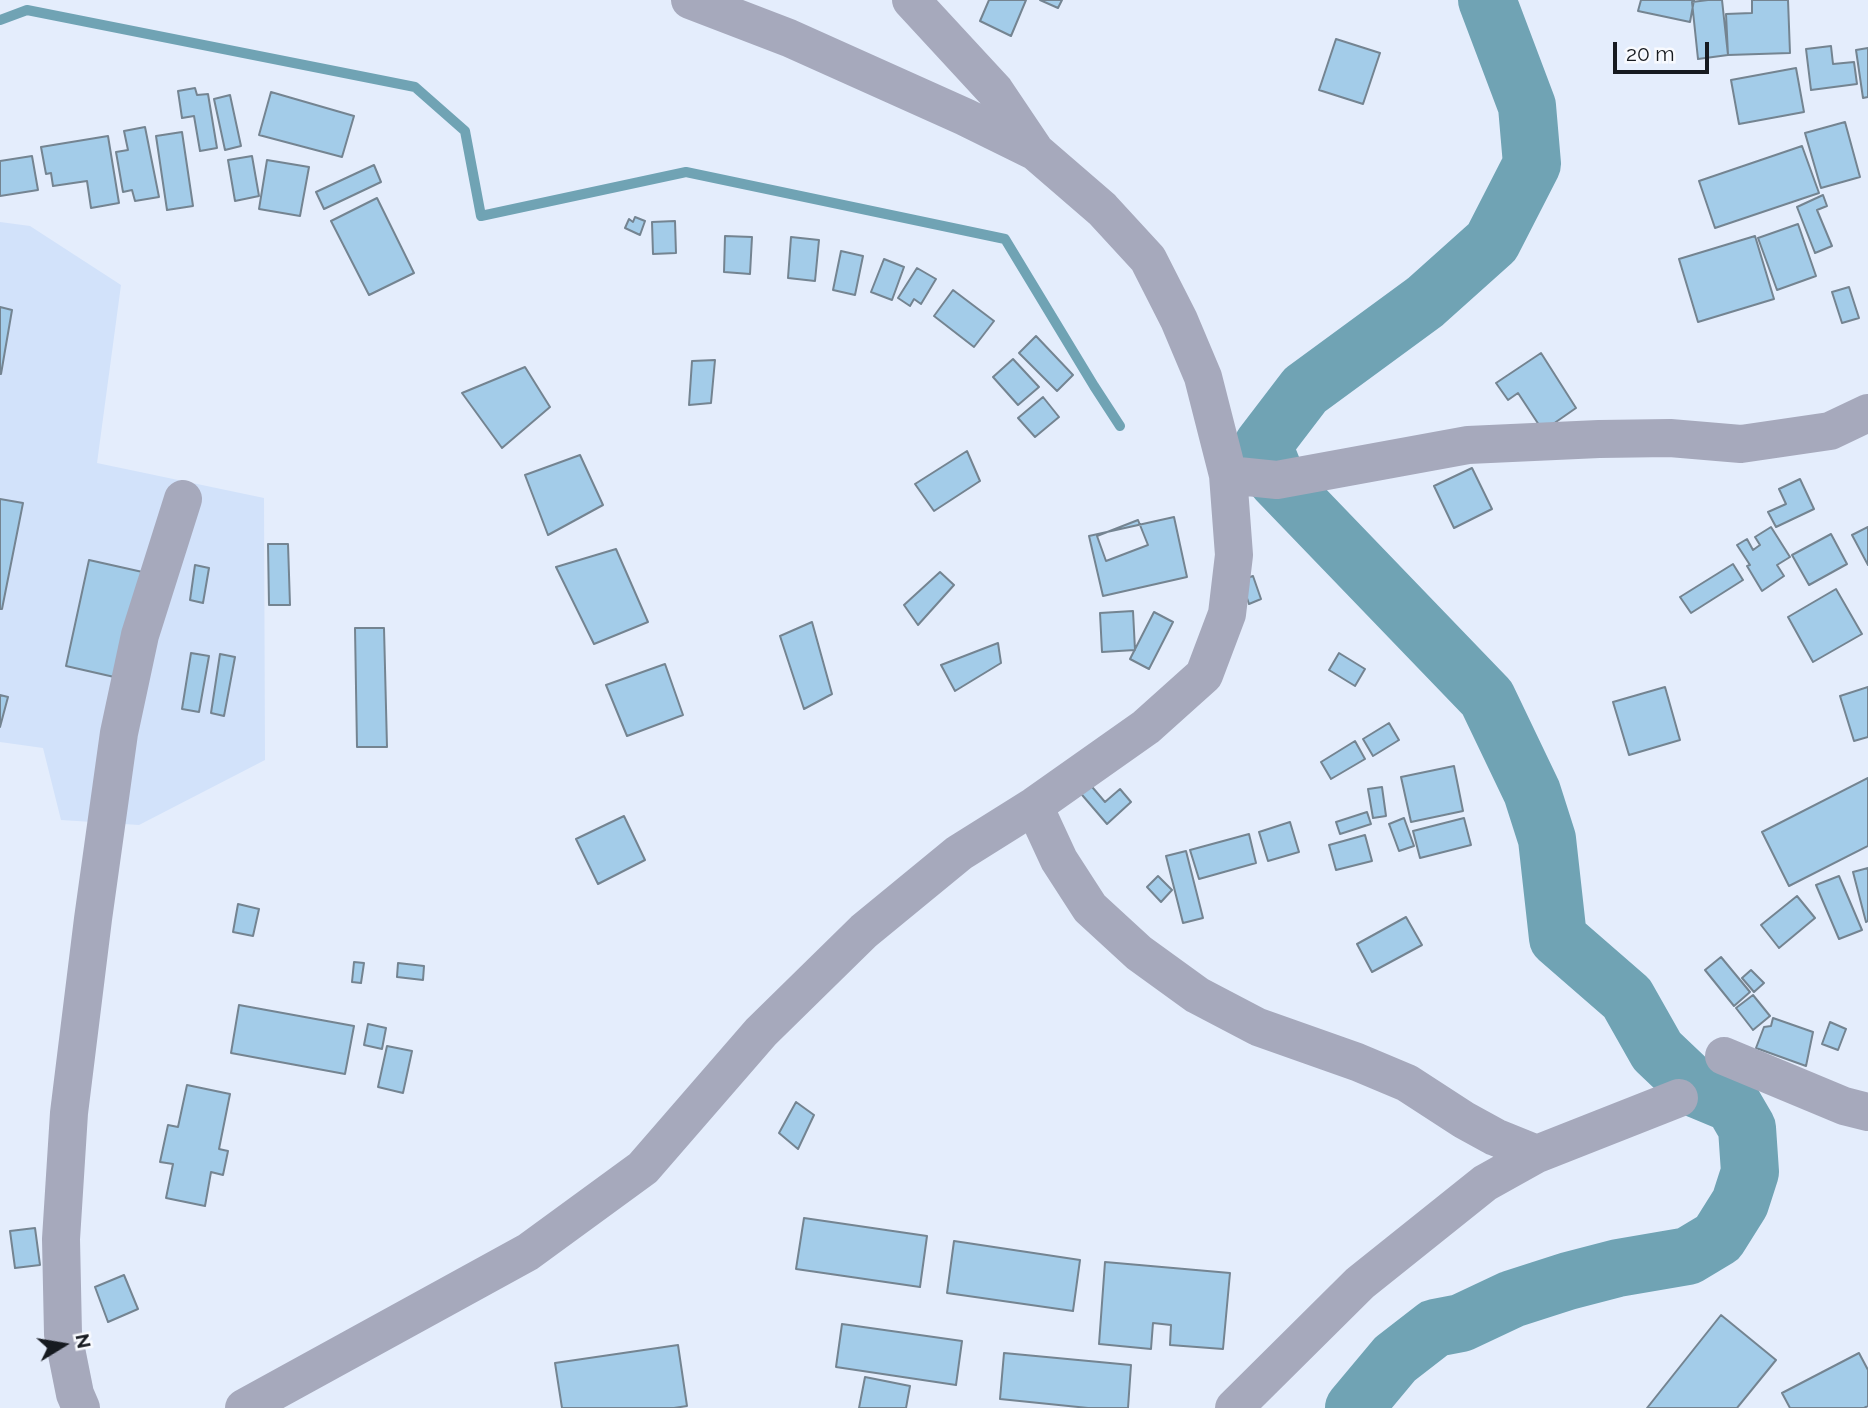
<!DOCTYPE html>
<style>
body{margin:0}
#map{position:relative;width:1868px;height:1408px;overflow:hidden;background:#e4edfc;font-family:Raleway,sans-serif}
canvas{display:block}
.north{position:absolute;left:28px;top:1310px;width:70px;height:70px;-webkit-text-stroke:5px #f8fafe;paint-order:stroke;rotate:79deg;font-size:19px;font-weight:700;line-height:28px;text-align:center;color:#161a20}
.north::after{content:'';display:block;margin:auto;width:24px;height:32px;background:#161a20;clip-path:polygon(50% 0,100% 100%,50% 72%,0 100%)}
.scale{position:absolute;left:1613px;top:42px;width:96px;height:32px;box-sizing:border-box;border:4px solid #161a20;border-top:0;padding-left:9px;font-size:21px;line-height:24px;white-space:nowrap;color:#161a20;-webkit-text-stroke:5px #f8fafe;paint-order:stroke}
</style>
<div id="map">
<canvas width="1868" height="1408"></canvas>
<div class="north">N</div>
<div class="scale">20 m</div>
</div>
<script>
const g = document.querySelector('canvas').getContext('2d');
g.lineJoin = 'round';
function paint(path, color) { g.fillStyle = color; g.fill(path, 'evenodd'); }
function strokePath(path, color, width, dash) { g.strokeStyle = color; g.lineWidth = width; g.lineCap = dash ? 'butt' : 'round'; g.setLineDash(dash || []); g.stroke(path); }
const built = new Path2D(`
 M0,222L30,226L121,285L97,463L264,498L265,760L139,825L61,820L43,748L0,742Z`);
const stream = new Path2D(`
 M0,20L27,10L415,87L465,131L481,216L686,172L1005,239L1094,386L1120,426`);
const river = new Path2D(`
 M1354,1408L1395,1359L1435,1328L1461,1323L1512,1299L1568,1281L1618,1268L1688,1256L1718,1238L1740,1203L1750,1172L1747,1128L1733,1104L1697,1089L1657,1051L1627,998L1558,938L1547,839L1532,792L1487,698L1277,480L1263,445L1305,390L1425,302L1492,242L1532,164L1527,106L1487,0`);
const building = new Path2D(`
 M989,0H1026L1011,36L980,21Z
 M1040,0H1062L1058,8Z
 M1641,0H1694L1690,22L1638,11Z
 M1708,0H1722L1728,55L1698,59L1692,2Z
 M1752,0H1788L1790,53L1728,55L1726,14L1752,13Z
 M1336,39L1380,53L1363,104L1319,90Z
 M1831,46L1833,64L1854,62L1857,84L1811,90L1806,49Z
 M1868,48V97L1863,98L1856,50Z
 M1796,68L1804,112L1739,124L1731,80Z
 M195,88L197,95L208,94L217,148L200,151L194,116L182,118L178,91Z
 M271,92L354,116L342,157L259,135Z
 M230,95L241,146L225,150L214,99Z
 M1845,122L1860,177L1821,188L1805,133Z
 M145,127L159,197L135,201L132,190L123,192L116,152L128,150L124,131Z
 M182,132L193,206L167,210L156,136Z
 M108,136L119,203L91,208L87,181L53,186L51,173L46,174L41,147Z
 M1802,146L1819,193L1715,228L1699,181Z
 M32,156L38,190L0,196V161Z
 M252,156L259,196L235,201L228,160Z
 M267,160L309,167L300,216L259,209Z
 M374,165L381,182L324,209L316,192Z
 M1823,195L1827,206L1817,210L1832,246L1815,253L1797,207Z
 M377,198L414,273L369,295L331,221Z
 M635,217L645,221L640,235L625,228L629,219L633,222Z
 M675,221L676,253L653,254L652,222Z
 M1798,224L1816,276L1777,290L1758,238Z
 M725,236L752,237L750,274L724,272Z
 M1755,236L1774,299L1698,322L1679,259Z
 M791,237L819,240L815,281L788,278Z
 M841,251L863,256L855,295L833,290Z
 M884,259L904,267L892,300L871,292Z
 M917,268L936,279L921,304L914,299L910,306L898,298Z
 M1849,287L1859,318L1842,323L1832,292Z
 M953,290L994,321L974,347L934,316Z
 M0,307L12,310L1,374H0Z
 M1036,336L1073,375L1057,391L1019,353Z
 M1541,353L1576,408L1543,431L1518,393L1508,400L1496,383Z
 M1013,359L1039,387L1018,405L993,377Z
 M715,360L711,403L689,405L692,361Z
 M525,367L550,407L502,448L462,393Z
 M1043,397L1059,417L1035,437L1018,418Z
 M967,451L980,481L934,511L915,484Z
 M580,455L603,505L548,535L525,475Z
 M1472,468L1492,509L1454,528L1434,486Z
 M1800,479L1814,509L1776,527L1768,512L1786,504L1779,489Z
 M0,499L23,503L2,609H0Z
 M1174,517L1187,577L1103,596L1089,536Z
 M1138,520L1148,545L1106,561L1097,536Z
 M1771,527L1790,557L1777,565L1784,576L1762,591L1747,566L1750,565L1737,545L1747,539L1753,550L1760,545L1755,537Z
 M1868,527V565L1852,535Z
 M1831,534L1847,564L1809,585L1792,555Z
 M268,544H288L290,605H269Z
 M616,549L648,622L594,644L556,567Z
 M89,560L147,573L123,679L66,666Z
 M1733,564L1743,580L1691,613L1680,597Z
 M195,565L209,568L203,603L190,600Z
 M940,572L954,585L918,625L904,605Z
 M1253,576L1261,599L1249,604L1241,580Z
 M1836,589L1862,634L1813,662L1788,617Z
 M1133,611L1135,650L1102,652L1100,613Z
 M1154,612L1173,622L1149,669L1130,659Z
 M812,622L832,694L804,709L780,636Z
 M355,628H384L387,747H357Z
 M998,643L1001,663L955,691L941,665Z
 M191,653L209,656L199,712L182,709Z
 M1339,653L1365,669L1355,686L1329,670Z
 M220,654L235,657L224,716L211,713Z
 M665,664L683,715L627,736L606,685Z
 M1665,687L1680,740L1629,755L1613,702Z
 M1868,687V737L1854,741L1840,696Z
 M0,695L8,697L0,727Z
 M1389,723L1399,740L1373,756L1363,739Z
 M1355,741L1365,759L1331,779L1321,762Z
 M1454,766L1463,811L1411,822L1401,777Z
 M1868,778V846L1789,886L1762,832Z
 M1087,781L1105,802L1120,789L1131,802L1107,824L1077,789Z
 M1382,787L1386,816L1373,818L1368,789Z
 M1367,812L1371,824L1340,834L1336,822Z
 M624,816L645,860L598,884L576,839Z
 M1404,818L1414,846L1399,851L1389,824Z
 M1464,818L1471,845L1420,858L1413,831Z
 M1290,822L1299,852L1268,861L1259,832Z
 M1249,834L1256,863L1199,879L1190,850Z
 M1365,835L1372,861L1336,870L1329,845Z
 M1186,851L1203,918L1183,923L1166,856Z
 M1868,868V921L1866,922L1853,872Z
 M1158,876L1172,890L1161,902L1147,887Z
 M1839,876L1862,930L1839,939L1816,885Z
 M1797,896L1815,918L1779,948L1761,925Z
 M238,904L259,909L253,936L233,932Z
 M1406,917L1422,945L1372,972L1357,944Z
 M1721,957L1750,992L1734,1006L1705,970Z
 M354,962L364,963L361,983L352,982Z
 M398,963L424,966L423,980L397,977Z
 M1751,970L1764,983L1754,992L1742,978Z
 M1753,995L1770,1016L1753,1030L1736,1008Z
 M239,1005L354,1026L345,1074L231,1053Z
 M1773,1018L1813,1032L1806,1066L1756,1048L1764,1027L1771,1026Z
 M1830,1022L1846,1029L1838,1050L1822,1044Z
 M368,1024L386,1028L382,1049L364,1045Z
 M387,1046L412,1051L403,1093L378,1087Z
 M187,1085L230,1094L219,1149L228,1151L223,1175L211,1172L205,1206L166,1198L173,1164L160,1162L168,1125L178,1127Z
 M796,1102L814,1115L798,1149L779,1133Z
 M804,1218L927,1236L920,1287L796,1269Z
 M35,1228L40,1265L15,1268L10,1231Z
 M954,1241L1080,1260L1073,1311L947,1293Z
 M1105,1262L1230,1273L1223,1349L1170,1345L1171,1325L1153,1323L1151,1349L1099,1344Z
 M124,1275L138,1309L108,1322L95,1287Z
 M1721,1315L1776,1360L1737,1408H1647Z
 M842,1324L962,1341L956,1385L836,1367Z
 M678,1345L687,1406L674,1408H562L555,1363Z
 M1004,1353L1131,1365L1128,1408H1088L1000,1399Z
 M1859,1353L1868,1370V1406L1864,1408H1790L1782,1393Z
 M865,1377L910,1386L906,1408H859Z`);
const minor = new Path2D(`
 M911,0L995,91L1034,149
 M1228,475L1277,480L1468,445L1599,439L1670,438L1741,444L1830,431L1868,413
 M1034,806L1059,860L1090,908L1139,953L1197,995L1258,1027L1357,1062L1407,1083L1464,1120L1495,1137L1537,1154
 M1724,1056L1844,1106L1868,1112
 M81,1408L75,1394L63,1334L61,1239L69,1113L93,919L119,733L140,635L183,499
 M244,1408L528,1252L643,1168L761,1032L864,931L959,853L1034,806L1146,727L1204,675L1227,614L1234,555L1228,475L1203,377L1179,320L1148,259L1102,209L1036,152L965,117L789,38L690,0
 M1234,1408L1360,1283L1485,1183L1537,1154L1679,1098`);
paint(built, '#d2e2fa');
strokePath(stream, '#70a3b4', 10);
strokePath(river, '#70a3b4', 58);
paint(building, '#a3cce9');
strokePath(building, '#748491', 2);
strokePath(minor, '#a6a9bc', 38);
</script>
